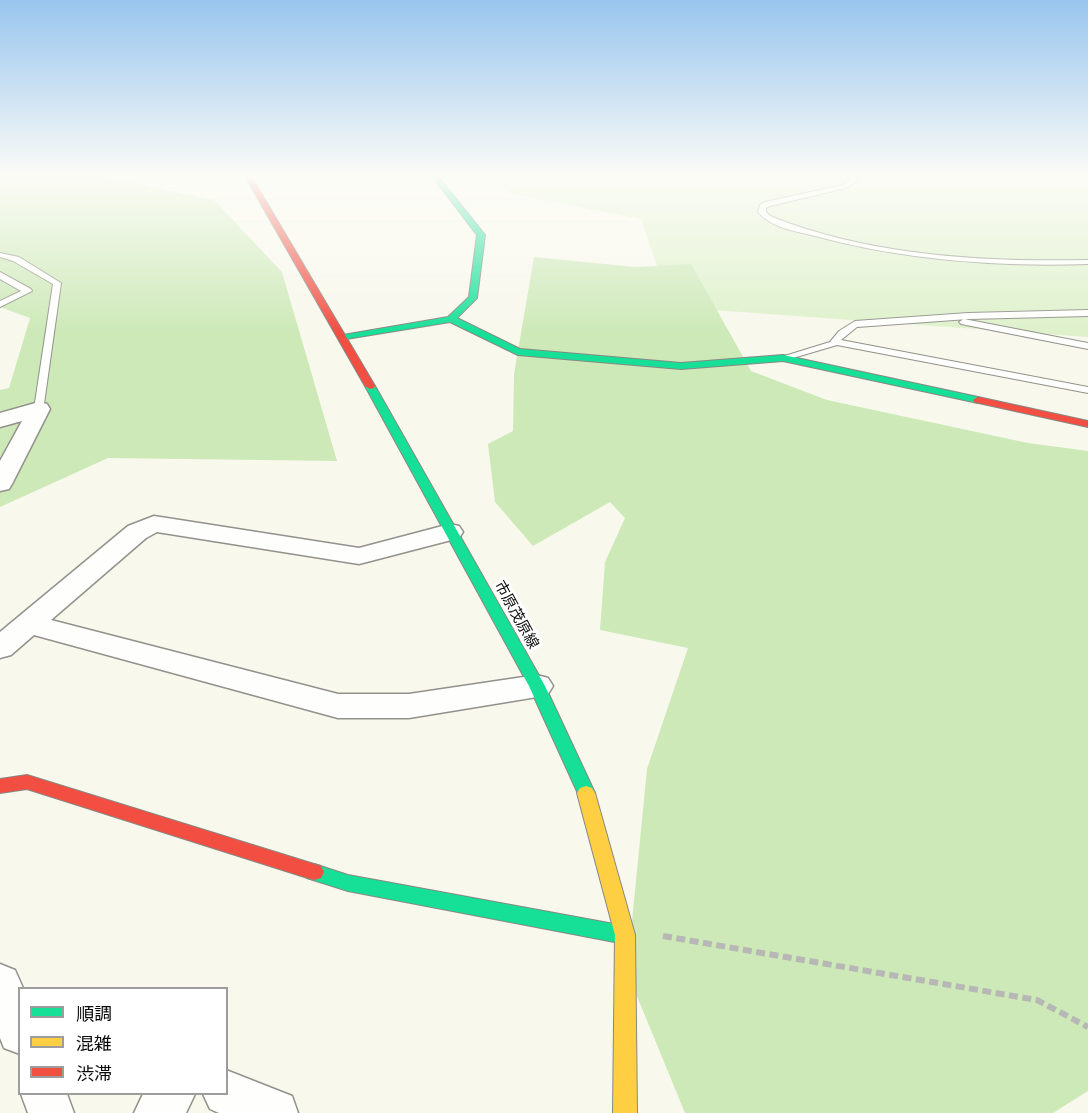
<!DOCTYPE html>
<meta charset="utf-8">
<style>
body{margin:0}
#map{position:relative;width:1088px;height:1113px;overflow:hidden;background:#f9f8ed;font-family:Bitter,"Noto Sans JP",serif}
canvas{display:block}
.legend{position:absolute;left:18px;top:987px;width:210px;height:108px;box-sizing:border-box;background:#fff;border:2px solid #9d9d9d;margin:0;padding:8px 10px;list-style:none;font-size:18px;color:#0a0a0a}
.legend li{display:flex;align-items:center;gap:12px;height:30px}
.legend b{width:30px;border:2px solid #9d9d9d}
</style>
<div id="map">
<canvas width="1088" height="1113"></canvas>
<ul class="legend">
<li><b style="height:8px;background:#16e098"></b>順調</li>
<li><b style="height:8px;background:#ffcf43"></b>混雑</li>
<li><b style="height:8px;background:#f24e42"></b>渋滞</li>
</ul>
</div>
<script>
const g = document.querySelector('canvas').getContext('2d');
g.lineJoin = 'round';
function paint(path, color) { g.fillStyle = color; g.fill(path, 'evenodd'); }
function strokePath(path, color, width, dash) { g.strokeStyle = color; g.lineWidth = width; g.lineCap = dash ? 'butt' : 'round'; g.setLineDash(dash || []); g.stroke(path); }
function drawText(font, color, halo, rows, align = 'center') {
  g.font = font + ' Bitter,"Noto Sans JP",serif'; g.lineWidth = 6; g.setLineDash([]); g.textBaseline = 'middle'; g.strokeStyle = halo; g.fillStyle = color; for (const [text, x, y, turn = 0] of rows) {
    g.save(); g.translate(x, y); g.rotate((+turn || 0) * Math.PI / 180); g.textAlign = isNaN(turn) ? turn : align; if (halo) g.strokeText(text, 0, 0); g.fillText(text, 0, 0); g.restore();
  }
}
const green = new Path2D(`
 M485,176H1088V337L671,307L641,219L512,194Z`);
const forest = new Path2D(`
 M0,176H100L214,200L282,272L337,461L108,458L0,507V390L9,388L30,318L0,307Z
 M534,257L636,267L691,264L751,371L827,400L1028,443L1088,451V1091L1053,1113H685L627,972L647,769L688,648L600,630L605,562L625,518L610,502L533,546L495,502L488,444L513,431L514,374Z`);
const path = new Path2D(`
 M663,936L1037,1000L1088,1027`);
const lane = new Path2D(`
 M848,176H854L857,181L846,188L770,206L766,208V212L770,216C869,256 982,262 1088,260V264C995,267 902,260 811,235C794,231 770,227 758,212L760,205L765,202L842,185L850,180Z
 M0,253L19,257L61,283L43,411H35L34,409L53,284L13,261L0,257Z
 M0,272L31,289L32,291L0,307V301L21,291L0,279Z
 M1088,310V316L968,319L857,327L841,340L1088,387V393L837,345L783,361L778,358L830,342L839,331L855,321L968,313Z
 M964,319L1088,343V349L961,324L959,322Z`);
const street = new Path2D(`
 M39,402L47,404L50,409L12,484L9,489L0,491V461L22,421L0,427V413Z
 M154,516L359,548L450,524L459,526L463,532L459,538L359,564L157,532L146,538L51,620L338,694H409L537,675L548,678L553,686L548,694L537,697L409,718H338L34,635L11,655L0,658V632L128,526Z
 M0,964L15,970L23,988H20V1054L4,1048L0,1038Z
 M226,1070L292,1096L298,1113H219L210,1109L203,1094H226Z
 M21,1094H67L74,1113H28Z
 M143,1094H195L186,1113H134Z`);
const fast = new Path2D(`
 M432,176H438L485,235L477,298L457,318L520,349L681,363L783,355L978,397L983,400L978,403L783,361L681,369L518,355L450,322L340,340V336L343,335L448,317L469,297L477,235Z
 M370,383L375,386L545,686L595,793L592,798L586,800L580,798L529,686L365,386Z
 M314,864L348,875L625,926L632,929L635,935L632,941L625,944L348,891L307,878L304,872L307,866Z`);
const slow = new Path2D(`
 M586,786L592,788L595,793L635,935L637,1113H613L615,935L577,793L580,788Z`);
const jam = new Path2D(`
 M245,176H251L375,386L374,388L370,389L365,386Z
 M978,397L1088,421V427L974,402L973,400Z
 M27,775L314,864L321,866L324,872L321,878L314,880L27,789L0,793V779Z`);
const streetNames = [
 ["市原茂原線",516,615,61]
];
paint(green, '#def1cb');
paint(forest, '#cde9b8');
strokePath(lane, '#92918c', 2);
strokePath(street, '#92918c', 3);
strokePath(fast, '#888883', 2);
strokePath(slow, '#888883', 2);
strokePath(jam, '#888883', 2);
strokePath(path, '#b7b7b5', 6, [9, 4.5]);
paint(lane, '#fefefc');
paint(street, '#fefefc');
paint(fast, '#16e098');
paint(slow, '#ffcf43');
paint(jam, '#f24e42');
const sky = g.createLinearGradient(0, 0, 0, 332);
sky.addColorStop(0, '#98c5ee');
sky.addColorStop(0.53, '#fcfcf7');
sky.addColorStop(1, '#fcfcf700');
g.fillStyle = sky;
g.fillRect(0, 0, 1088, 332);
drawText('15px', '#0a0a0a', '#fff', streetNames);
</script>
